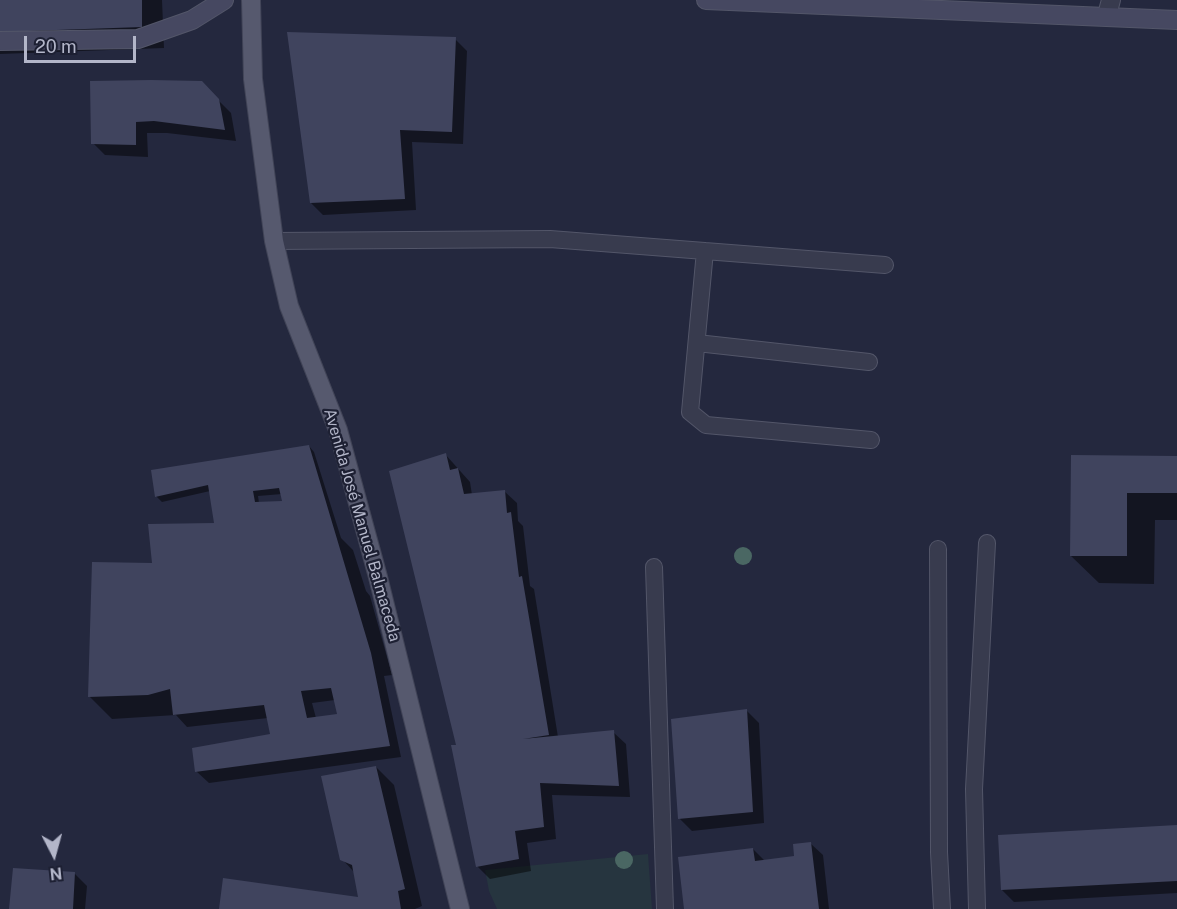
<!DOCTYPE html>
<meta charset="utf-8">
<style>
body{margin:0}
#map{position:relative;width:1177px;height:909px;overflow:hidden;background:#24283e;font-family:"Public Sans",sans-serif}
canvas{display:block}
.north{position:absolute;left:24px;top:825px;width:60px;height:60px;-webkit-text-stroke:4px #1d2033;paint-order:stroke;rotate:174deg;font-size:16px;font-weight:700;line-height:24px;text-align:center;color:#b3b6c9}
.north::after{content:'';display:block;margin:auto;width:21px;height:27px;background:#b3b6c9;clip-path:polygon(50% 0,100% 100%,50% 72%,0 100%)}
.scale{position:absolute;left:24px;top:36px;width:112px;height:27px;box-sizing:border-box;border:3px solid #b3b6c9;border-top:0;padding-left:8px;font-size:18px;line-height:21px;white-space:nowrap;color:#b3b6c9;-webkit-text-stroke:4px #1d2033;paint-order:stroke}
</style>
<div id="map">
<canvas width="1177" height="909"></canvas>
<div class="north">N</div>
<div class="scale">20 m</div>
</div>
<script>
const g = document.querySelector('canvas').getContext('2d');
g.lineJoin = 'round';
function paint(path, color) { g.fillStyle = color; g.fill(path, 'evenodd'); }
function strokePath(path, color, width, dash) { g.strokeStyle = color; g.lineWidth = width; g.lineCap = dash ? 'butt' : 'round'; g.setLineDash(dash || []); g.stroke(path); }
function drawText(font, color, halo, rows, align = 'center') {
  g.font = font + ' "Public Sans",sans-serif'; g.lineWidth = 4.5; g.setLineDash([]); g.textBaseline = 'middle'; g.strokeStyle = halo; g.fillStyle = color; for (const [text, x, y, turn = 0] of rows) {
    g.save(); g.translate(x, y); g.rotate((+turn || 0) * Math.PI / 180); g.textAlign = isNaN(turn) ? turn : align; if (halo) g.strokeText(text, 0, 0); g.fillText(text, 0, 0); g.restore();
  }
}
const green = new Path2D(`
 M648,854L652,909H497L489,891L485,870Z`);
const shadow = new Path2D(`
 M0,0H162L164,48L0,54Z
 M455,39L467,51L463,144L412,142L416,210L323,215L311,203Z
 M201,83L231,113L236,141L167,133H147L148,157L105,155L93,143Z
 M309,446L314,452L341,538L353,550L366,591L370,596L392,675L384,676L401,757L209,783L196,771L272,736L268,718L187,727L176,715L112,719L90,697L156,564L218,525L210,491L162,502L156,496ZM282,494L284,502L259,503L258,496ZM335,700L339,715L316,718L312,703Z
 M445,454L470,482L472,495L504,491L517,503L518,521L523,526L530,586L534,589L558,737L613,732L626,744L630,797L552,795L556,839L527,843L531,871L490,879L478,867L458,746Z
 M1072,457H1177V520H1155L1154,584L1099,583L1071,556Z
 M747,711L759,723L764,823L692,831L680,819Z
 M376,767L394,785L422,906L415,909H221L360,899L354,872L342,859Z
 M1177,827V893L1014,902L1002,890Z
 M810,843L823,855L829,909H685L753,849L765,861L796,858Z
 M75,874L87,886L85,909H11Z`);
const building = new Path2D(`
 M0,0H142V27L0,32Z
 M287,32L456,37L452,132L400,130L405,199L310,203Z
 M151,80L202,81L219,99L225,130L154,121L136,122V145L91,144L90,81Z
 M309,445L371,653L390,746L195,772L192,748L270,734L264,705L173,715L170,689L148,695L88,697L92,562L152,563L148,524L214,523L208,485L155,497L151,470ZM279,488L282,501L255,502L253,491ZM331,688L337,714L307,718L301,691Z
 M446,453L450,470L458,468L464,494L505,490L507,513L511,512L519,577L522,576L549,735L523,739L614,730L619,786L540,783L544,827L515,831L519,859L476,867L451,745H456L389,471Z
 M1071,455L1177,456V493H1127V556H1070Z
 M747,709L753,812L678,819L671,719Z
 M376,766L405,889L398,891L401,909H219L223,878L358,897L352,865L340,860L321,776Z
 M1177,825V881L1001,890L998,835Z
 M811,842L819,909H684L678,857L753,848L755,861L794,856L793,844Z
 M13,868L75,872L73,909H9Z`);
const service = new Path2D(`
 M274,241L550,239L885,265
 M705,251L690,412L706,425L871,440
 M697,343L869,362
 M938,549L939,852L942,909
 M654,567L665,909
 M977,909L974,789L987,543`);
const minor = new Path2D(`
 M1107,15L1111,0`);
const secondary = new Path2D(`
 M706,0L1177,20
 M0,41L138,39L192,20L224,0`);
const primary = new Path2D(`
 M251,0L253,79L274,241L289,306L338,430L378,577L460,909`);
const trees = [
 [743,556],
 [624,860]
];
const streetNames = [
 ["Avenida José Manuel Balmaceda",362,525,74]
];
paint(green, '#26353f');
paint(shadow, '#0007');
paint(building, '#40445e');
strokePath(service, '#535669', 18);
strokePath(minor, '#535669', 20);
strokePath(secondary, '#535669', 20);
strokePath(primary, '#414457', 20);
strokePath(service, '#383b4e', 16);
strokePath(minor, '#383b4e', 18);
strokePath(secondary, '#464861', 18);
strokePath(primary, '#56596e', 18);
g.fillStyle = '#4a6763';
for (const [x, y] of trees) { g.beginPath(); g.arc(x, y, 9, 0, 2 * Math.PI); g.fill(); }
drawText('16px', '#b3b6c9', '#1d2033', streetNames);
</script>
